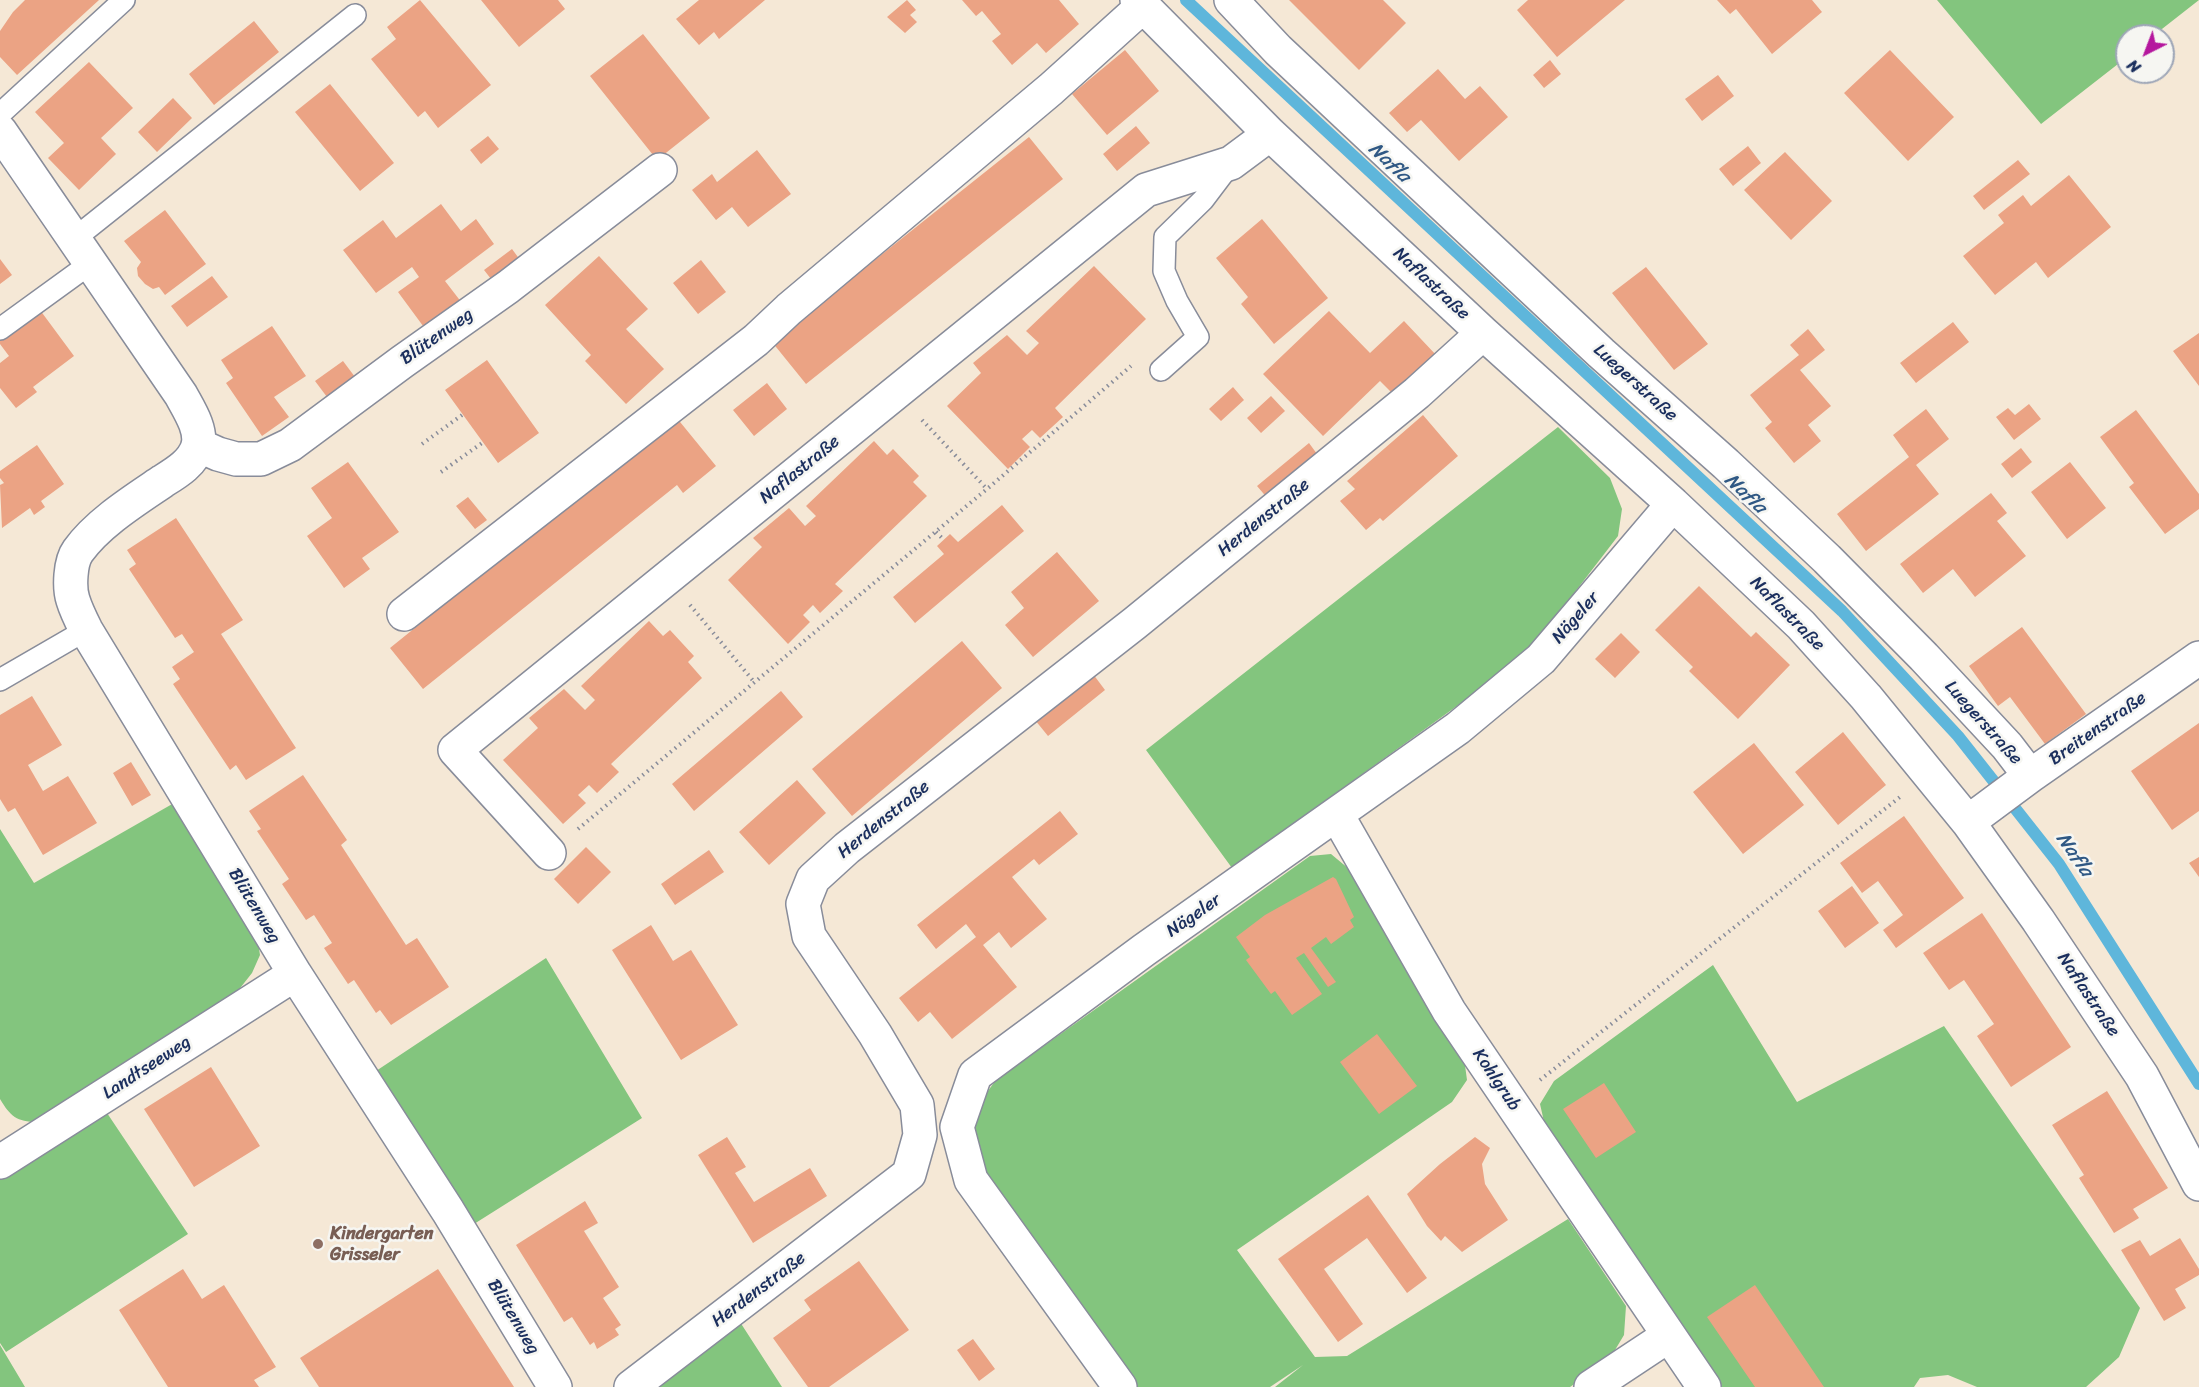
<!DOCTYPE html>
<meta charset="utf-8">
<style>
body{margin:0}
#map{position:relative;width:2199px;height:1387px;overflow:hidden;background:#f5e8d6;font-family:Sriracha,sans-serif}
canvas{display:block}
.north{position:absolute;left:2115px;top:24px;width:60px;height:60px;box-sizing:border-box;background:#f6f6f2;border:2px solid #9ea6b7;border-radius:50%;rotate:222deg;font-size:16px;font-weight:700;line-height:24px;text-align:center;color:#1b2f5e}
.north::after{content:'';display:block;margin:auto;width:21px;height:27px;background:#b5179e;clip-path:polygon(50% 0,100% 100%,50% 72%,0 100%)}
</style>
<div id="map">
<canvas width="2199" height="1387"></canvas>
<div class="north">N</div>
</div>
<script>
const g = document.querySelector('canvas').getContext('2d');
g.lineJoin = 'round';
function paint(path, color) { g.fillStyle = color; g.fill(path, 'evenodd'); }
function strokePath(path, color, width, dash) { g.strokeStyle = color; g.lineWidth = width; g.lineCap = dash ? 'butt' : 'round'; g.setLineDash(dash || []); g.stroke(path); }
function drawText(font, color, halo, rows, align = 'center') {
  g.font = font + ' Sriracha,sans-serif'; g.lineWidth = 5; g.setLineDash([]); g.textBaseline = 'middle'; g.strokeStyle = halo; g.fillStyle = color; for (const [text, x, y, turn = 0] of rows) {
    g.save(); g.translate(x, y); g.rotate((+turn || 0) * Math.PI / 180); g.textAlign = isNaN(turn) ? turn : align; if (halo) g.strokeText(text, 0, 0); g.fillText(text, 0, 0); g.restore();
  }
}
const green = new Path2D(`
 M1937,0H2199L2153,36H2127V57L2041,124Z
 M1558,427L1610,478L1622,509L1618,536L1525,657L1232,868L1146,750Z
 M174,803L256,930L260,955L252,973L237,992L37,1122C17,1122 10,1116 0,1099V829L34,883Z
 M1331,854L1349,869L1464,1058L1467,1080L1452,1102L1237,1250L1315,1357L1347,1356L1568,1219L1626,1306L1624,1335L1609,1360L1570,1387H1275L1303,1365L1270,1387H1137L979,1168L972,1129L979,1103L996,1080L1310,856Z
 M546,958L642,1118L474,1224L376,1071Z
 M1713,965L1797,1102L1944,1026L2140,1308L2119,1357L2086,1387H1977L1948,1375L1920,1378L1914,1387H1722L1545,1126L1540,1104L1554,1081Z
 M105,1110L188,1234L6,1352L0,1343V1178Z
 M740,1322L782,1387H654Z
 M0,1345L25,1387H0Z`);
const stream = new Path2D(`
 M1186,0L1842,611L1958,736L2059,864L2199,1084`);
const building = new Path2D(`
 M25,0H99L17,75L0,57V31L13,12Z
 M420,0L491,85L438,128L425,111L418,117L371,59L396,39L387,27Z
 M481,0H558L565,9L519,47Z
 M699,0H765L719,39L714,32L699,45L676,19Z
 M907,0L916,10L910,15L917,22L905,33L887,17Z
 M962,0H1059L1079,24L1046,53L1037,43L1012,65L992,41L1001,34L982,11L976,16Z
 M1289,0H1383L1406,23L1359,70Z
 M1528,0H1625L1557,57L1517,10Z
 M1717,0H1812L1822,12L1772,54L1736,9L1730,14Z
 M254,21L279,52L214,105L189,74Z
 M643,34L710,118L657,160L590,76Z
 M1125,50L1159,91L1107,135L1072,94Z
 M1890,50L1954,117L1908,161L1844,93Z
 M1550,60L1561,74L1544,88L1533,75Z
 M89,62L133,108L101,138L116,154L79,190L48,158L64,143L35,112Z
 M1438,69L1465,99L1480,86L1508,117L1459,161L1421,120L1407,132L1389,113Z
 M1718,75L1734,96L1702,121L1685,99Z
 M330,84L394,163L360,191L295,112Z
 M173,98L192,118L157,152L138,132Z
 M1136,126L1150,143L1117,171L1103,154Z
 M488,136L499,149L481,164L470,150Z
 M1029,137L1063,179L806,384L772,342Z
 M1748,146L1761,163L1733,186L1719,169Z
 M757,150L791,194L748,227L732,207L716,220L692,190L712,174L717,182Z
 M1785,152L1832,201L1791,240L1744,190Z
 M2018,160L2030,174L1984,210L1973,196Z
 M2069,175L2111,227L2048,278L2036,262L1995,295L1963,256L2004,223L1998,215L2023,195L2031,206Z
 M441,204L461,231L476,219L494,244L445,281L462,303L426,330L398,292L419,277L412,267L376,293L343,250L383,220L396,238Z
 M165,210L206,264L165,295L159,287L153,289L145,284L138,276L137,268L141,262L124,241Z
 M1262,219L1328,298L1274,344L1241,304L1248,297L1216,258Z
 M512,249L523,264L495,284L484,270Z
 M599,256L648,309L626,329L664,369L626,404L585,361L591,355L545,305Z
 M0,259L12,275L0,284Z
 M701,260L726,292L698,314L673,283Z
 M1094,266L1146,319L1055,408L1063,417L1040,438L1032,430L1022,439L1030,447L1008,469L947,406L981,373L973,363L1007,335L1027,355L1039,343L1026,331Z
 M1646,267L1708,344L1674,370L1612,293Z
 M212,276L228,297L187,327L171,306Z
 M40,310L74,356L33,387L37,392L16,408L0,388V363L9,356L0,344V341Z
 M1329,311L1370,353L1404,321L1437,356L1396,397L1380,381L1323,436L1263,374Z
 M1953,322L1969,342L1916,383L1900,363Z
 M272,326L306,376L274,397L289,417L262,436L226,383L233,378L221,360Z
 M1808,329L1825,350L1800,370L1831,406L1808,425L1821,441L1794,463L1765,428L1772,422L1750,395L1799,355L1790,345Z
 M2199,333V386L2173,351Z
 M487,360L539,433L498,463L445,390Z
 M343,361L358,381L330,401L315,381Z
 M767,383L787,409L754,436L733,410Z
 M1233,387L1244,400L1221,421L1209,409Z
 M1271,396L1285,411L1261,433L1247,418Z
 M2029,404L2041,419L2014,440L1996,417L2008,408L2015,415Z
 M1926,409L1949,439L1916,465L1939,494L1866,551L1837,514L1909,457L1893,435Z
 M2136,410L2199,494V509L2165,534L2129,487L2134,483L2100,437Z
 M1423,415L1458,456L1383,521L1380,518L1366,530L1340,501L1355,489L1347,481Z
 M676,417L716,466L683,493L677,485L423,689L390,648Z
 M874,441L887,455L893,449L919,476L913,482L927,496L835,584L843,591L820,613L813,605L803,615L810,622L788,644L728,580L762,547L753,538L789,508L805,526L816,516L806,506Z
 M1309,443L1320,458L1269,500L1257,486Z
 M37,445L64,484L41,501L45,507L34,515L30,508L2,528L0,485L4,483L0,478V471Z
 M2021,448L2032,462L2012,478L2001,464Z
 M348,462L399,532L362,558L370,569L344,588L307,536L332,518L311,488Z
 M2070,462L2106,508L2067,539L2031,492Z
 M1991,493L2007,513L1997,521L2026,556L1975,597L1953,569L1923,593L1900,564Z
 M468,497L487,520L475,529L456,506Z
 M1002,505L1024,531L915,623L893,597L944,554L937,546L950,534L958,542Z
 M176,518L243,620L221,634L296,748L246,780L236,765L230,770L173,684L180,679L172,667L194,652L182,634L175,638L129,569L136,564L127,550Z
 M1057,552L1099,601L1033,657L1005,625L1024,608L1011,592Z
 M1699,586L1751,637L1756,632L1790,665L1738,719L1689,671L1693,667L1655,630Z
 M649,621L663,636L670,630L694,656L688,662L702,678L611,764L619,772L597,793L589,785L578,795L586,803L563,824L503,760L538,728L529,718L564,689L585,710L595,700L581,686Z
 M2022,627L2086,714L2045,744L2010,697L1998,706L1969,666Z
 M1621,633L1640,652L1615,678L1595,659Z
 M962,641L1002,688L852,816L812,769Z
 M1093,674L1105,690L1048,736L1035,720Z
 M781,691L803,717L694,811L672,784Z
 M32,696L62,745L28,765L43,791L68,776L97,823L43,855L15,808L8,812L0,799V715Z
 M2199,723V811L2172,830L2131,771Z
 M1843,732L1886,785L1838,825L1795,772Z
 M1754,743L1804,805L1743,854L1693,792Z
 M131,762L151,795L132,806L113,773Z
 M303,775L347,840L341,845L406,945L417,938L449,987L391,1025L380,1010L376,1013L354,980L348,984L324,948L332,943L314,915L306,920L282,884L289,879L257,831L261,829L249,811Z
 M797,780L826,813L769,865L739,832Z
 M1060,811L1078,834L1039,865L1034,859L1012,877L1047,919L1011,948L999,932L983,945L1017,987L952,1039L930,1012L918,1022L899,998L976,937L966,924L936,949L917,925Z
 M1904,816L1964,898L1896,948L1883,930L1903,915L1878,881L1862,893L1840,863Z
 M586,847L611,872L578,904L554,879Z
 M709,850L724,872L675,905L661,884Z
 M2199,857V877L2189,863Z
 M1333,877L1336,879L1354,917L1350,920L1354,927L1331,944L1326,937L1311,948L1336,982L1328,987L1304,953L1296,958L1322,994L1292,1015L1275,991L1271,994L1246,960L1250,957L1236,937L1265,915Z
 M1852,886L1879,923L1845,948L1818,911Z
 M1982,913L2071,1047L2011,1087L1977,1036L1994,1024L1964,980L1949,990L1923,953Z
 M651,925L673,961L691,950L738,1025L681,1060L612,950Z
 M1377,1034L1417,1086L1379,1114L1340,1062Z
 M211,1067L260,1146L194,1187L144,1109Z
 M1604,1083L1636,1132L1596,1158L1563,1109Z
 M2107,1091L2168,1188L2133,1209L2139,1218L2114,1233L2079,1178L2084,1175L2052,1125Z
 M727,1137L746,1167L735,1173L754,1202L810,1168L827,1196L753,1243L698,1155Z
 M1475,1137L1490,1148L1482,1164L1485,1184L1508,1220L1462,1252L1445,1236L1441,1241L1427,1226L1407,1194L1440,1164Z
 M1368,1195L1427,1278L1407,1293L1367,1238L1324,1269L1363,1324L1338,1342L1278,1259Z
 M585,1201L598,1223L584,1231L619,1287L603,1298L621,1325L615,1329L619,1335L597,1349L594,1342L590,1345L572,1317L564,1322L516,1245Z
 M2180,1238L2199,1269V1275L2175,1289L2186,1308L2164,1321L2121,1250L2140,1240L2150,1256Z
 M859,1261L909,1330L829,1387H808L773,1338L811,1310L804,1300Z
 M183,1269L202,1299L224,1285L276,1367L254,1380L259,1387H168L119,1310Z
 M438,1269L514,1387H319L300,1358Z
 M1755,1285L1824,1387H1755L1707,1317Z
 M973,1339L995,1369L979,1381L957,1350Z`);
const path = new Path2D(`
 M922,420L987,489
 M422,444L462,415
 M441,472L482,443
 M936,532L944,540
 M690,605L755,683
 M578,829L987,489L1131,366
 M1540,1080L1900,797`);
const lane = new Path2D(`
 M0,114L124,0
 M74,239L355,15
 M0,329L91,263
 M1161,370L1198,337L1177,301L1164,271L1165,237L1203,200L1231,163
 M0,680L86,630`);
const street = new Path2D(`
 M1137,0L1270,134L1483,333L1673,504L1801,625L1866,697L1968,822L2038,920L2142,1076L2199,1184
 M1231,0L1278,50L1601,353L1726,464L1827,559L1924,657L2007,746L2030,776
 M0,131L181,395C189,410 202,429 198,446C193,463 176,473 163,481C135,500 98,523 78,551C70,562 69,588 73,600C76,610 81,620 86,630L295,974L448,1211L555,1387
 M198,445L218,454L236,459H261L290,445L402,362L508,287L660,170
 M404,614L756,340L789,309L1051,89L1143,6
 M1337,815L1449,1011L1704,1387
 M1968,822L2030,776L2199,658
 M549,853L455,750L1146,190L1231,163L1270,134
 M0,1162L295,974
 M631,1387L909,1174L920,1135L917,1105L875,1034L809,936L803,904L813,879L847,848L1135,623L1417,393L1483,333
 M1120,1387L971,1180L957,1127L975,1075L1144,950L1458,728L1541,659L1673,504
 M1591,1387L1668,1336`);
const markers = [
 [318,1244,6,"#8d6e63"]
];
const streetNames = [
 ["Naflastraße",1431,284,43],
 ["Blütenweg",437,337,-35],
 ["Luegerstraße",1635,383,42],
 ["Naflastraße",800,470,-39],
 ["Herdenstraße",1264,518,-39],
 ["Naflastraße",1787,614,45],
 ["Nägeler",1576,618,-49],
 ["Luegerstraße",1983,723,48],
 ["Breitenstraße",2098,729,-35],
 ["Herdenstraße",884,820,-39],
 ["Blütenweg",254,906,59],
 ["Nägeler",1194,916,-35],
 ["Naflastraße",2088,995,56],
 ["Landtseeweg",147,1068,-33],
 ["Kohlgrub",1496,1080,56],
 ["Herdenstraße",759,1290,-37],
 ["Blütenweg",513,1317,59]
];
const educationNames = [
 ["Kindergarten",330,1234],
 ["Grisseler",330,1255]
];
const waterNames = [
 ["Nafla",1389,163,43],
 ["Nafla",1745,494,43],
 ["Nafla",2074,855,55]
];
paint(green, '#83c57e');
strokePath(stream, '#5eb6db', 12);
paint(building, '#eba384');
strokePath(lane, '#888c9a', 24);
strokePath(street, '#888c9a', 36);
strokePath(path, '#888c9a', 4, [1.5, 4.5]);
strokePath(lane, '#fff', 21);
strokePath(street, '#fff', 33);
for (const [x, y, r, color] of markers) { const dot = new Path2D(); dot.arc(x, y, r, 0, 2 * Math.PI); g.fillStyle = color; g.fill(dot); strokePath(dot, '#f6f6f2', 2); }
drawText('18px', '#1b2f5e', '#f6f6f2', streetNames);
drawText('bold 18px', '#785e54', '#f6f6f2', educationNames, 'left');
drawText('italic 20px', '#2f5884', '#f6f6f2', waterNames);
</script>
